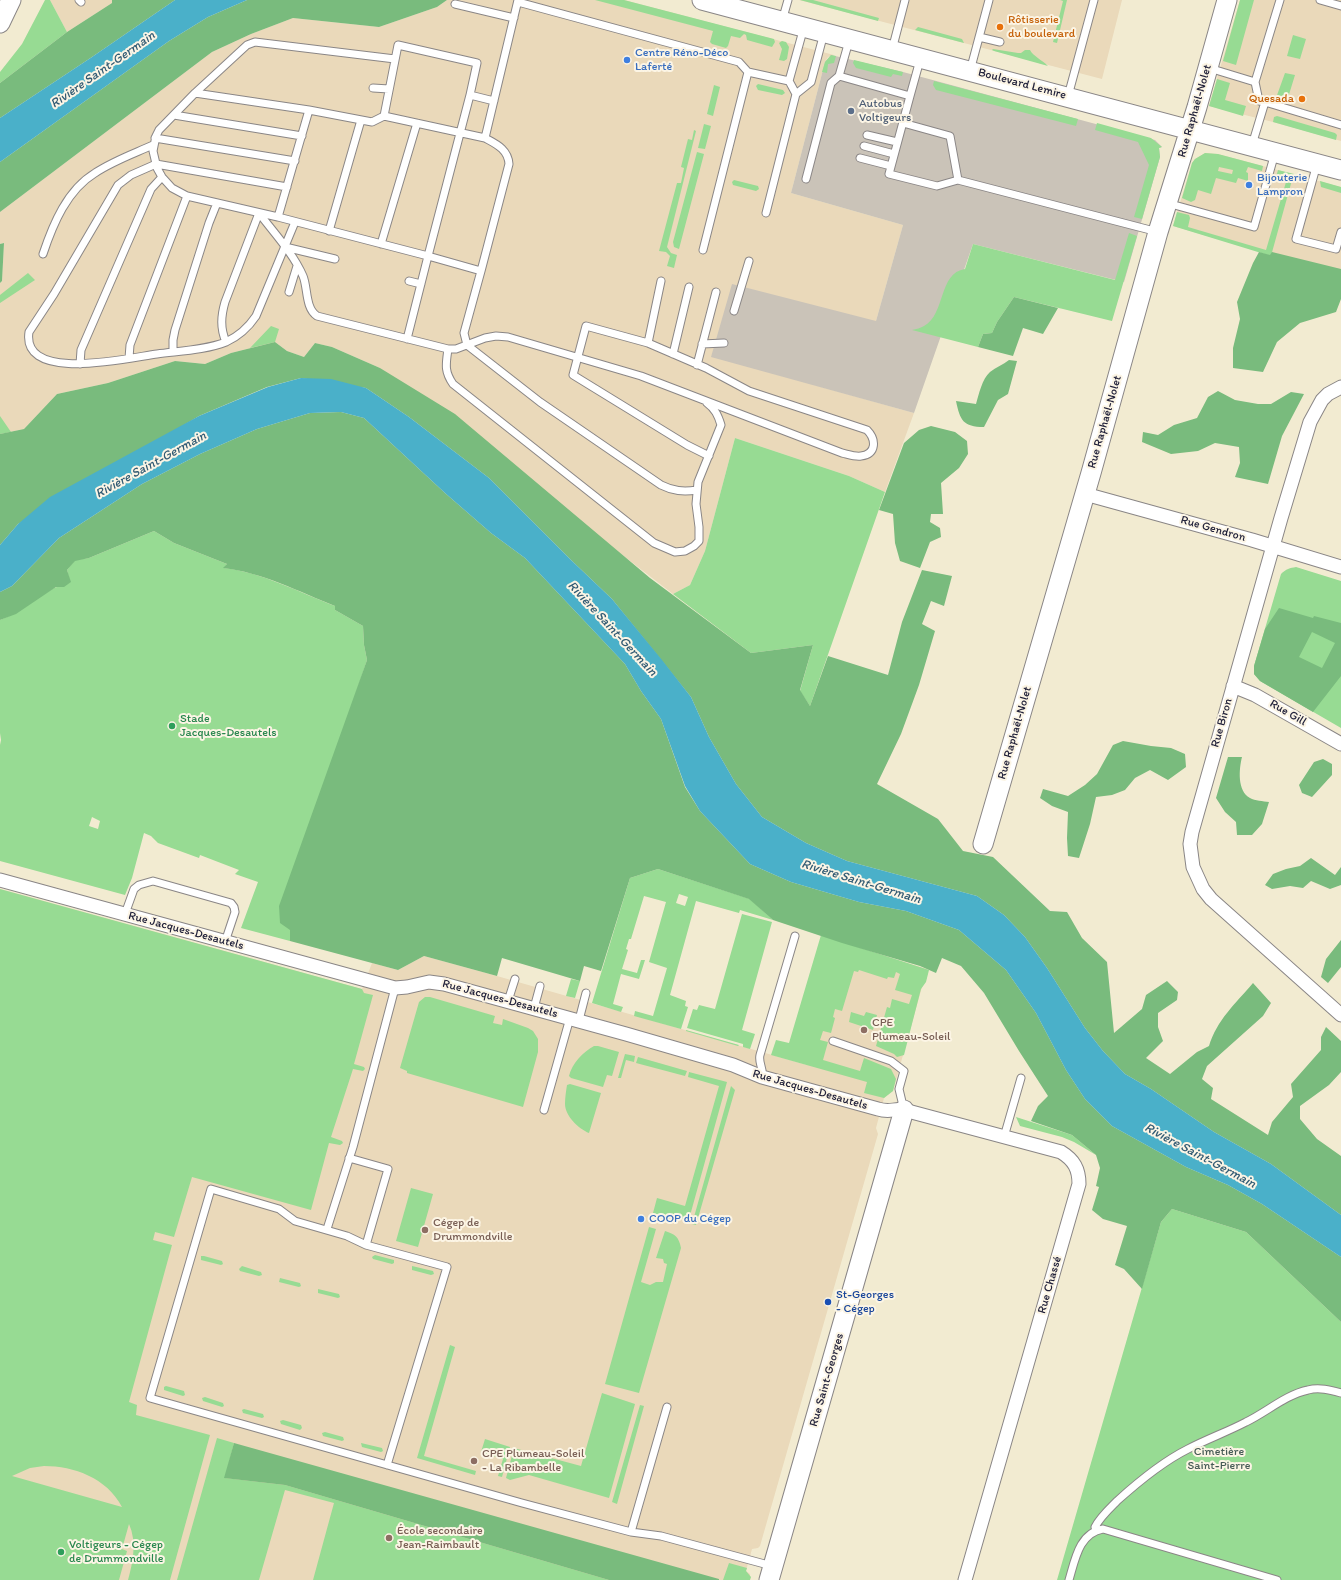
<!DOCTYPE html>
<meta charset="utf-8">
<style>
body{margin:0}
canvas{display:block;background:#f2ebd1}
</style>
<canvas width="1341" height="1580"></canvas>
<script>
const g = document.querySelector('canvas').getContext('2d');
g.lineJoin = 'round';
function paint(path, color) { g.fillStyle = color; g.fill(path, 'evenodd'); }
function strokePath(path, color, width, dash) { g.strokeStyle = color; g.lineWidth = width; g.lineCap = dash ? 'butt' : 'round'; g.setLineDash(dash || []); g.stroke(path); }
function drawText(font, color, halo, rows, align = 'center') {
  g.font = font + ' Itim,sans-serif'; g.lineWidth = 4; g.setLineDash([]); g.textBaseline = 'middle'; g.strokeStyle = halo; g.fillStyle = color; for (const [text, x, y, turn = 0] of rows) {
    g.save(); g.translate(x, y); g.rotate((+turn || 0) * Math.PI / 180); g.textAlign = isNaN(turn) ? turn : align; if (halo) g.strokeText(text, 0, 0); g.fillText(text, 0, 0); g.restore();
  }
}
const built = new Path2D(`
 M50,0H112V3L67,32Z
 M447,0H624L834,55L828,57L825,62L791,193L903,225L876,321L711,356L914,413L885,492L849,476L735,438L705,551L690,585L673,594L380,368L332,347L315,343L304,357L287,351L275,342L231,353L205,364L175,361L108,383L57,394L24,429L0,434V283L2,281L4,243L0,244V212L212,52L251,34L293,18L379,27L437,7Z
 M799,0H1122L1102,79Z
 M1240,0H1341V141L1273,122L1209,106Z
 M1205,153L1218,154L1341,187V275L1173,226L1192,163L1195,159Z
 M0,889L362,989L372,963L398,970L424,956L497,976L807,1065L842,943L927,969L893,1091L884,1098L876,1128L878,1134L760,1546L758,1548L752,1549L746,1571L750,1574V1580H0Z`);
const industrial = new Path2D(`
 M831,55L903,72L1155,140L1162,147L1159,148L1160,157L1124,282L973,244L914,413L711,357L732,284L876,321L903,225L791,193L825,62Z`);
const green = new Path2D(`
 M45,0H50L67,32L0,83V72L22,44Z
 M595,0H624L774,39L775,42L772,47L747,40L746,35L744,34L740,38L731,36L728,46L726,48L712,44L710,42L713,31Z
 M800,0H813L879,18L878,21Z
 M1060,0H1067L1057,43L1053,42L1063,1Z
 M1240,0H1254L1236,65L1223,61Z
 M918,27L962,39L964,43L915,30Z
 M1293,35L1306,39L1300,59L1287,56Z
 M782,41L786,42L789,47L787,59L784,61L779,60L782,49L779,43Z
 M993,49L1018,53H1021L1025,50H1030C1033,56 1042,60 1048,66L994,51L992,50Z
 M831,55L836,56L834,63L828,64L827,73L822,72L825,62Z
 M854,60L903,72L902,76L893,74L891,77L860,69L856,68L853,63Z
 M1285,73L1295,75L1287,101L1276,98Z
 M1217,79L1230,83L1225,100L1246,106L1243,116L1209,106Z
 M934,81L1078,119L1076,126L936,90L933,85Z
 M758,84L783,90L785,93L782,95L758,90L756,86Z
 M714,85L720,87L713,116L707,114Z
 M1277,116L1335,133L1337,135L1336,140L1273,122L1274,117Z
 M1097,123L1151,138L1162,147L1159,148L1160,157L1142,219L1134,217L1149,165L1138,142L1095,130Z
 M704,124L711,126L705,149L698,148Z
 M694,130L696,131L667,247L671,253L677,255L674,268L667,266L670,256L666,252L659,251L677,183H681L684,168L681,167L688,139L692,140Z
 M697,152L704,154L679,249L674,247L673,242Z
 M1205,153L1218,154L1263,166L1262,171L1248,167L1246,172L1248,173V181L1238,178L1236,183L1216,178L1211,194L1198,190L1195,200L1191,202L1182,198L1192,163L1195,159ZM1219,167L1233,170L1232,174L1218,171Z
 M1278,170L1306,177V180L1302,182L1292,180L1271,256L1173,226L1177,212L1189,215L1190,218L1188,227L1266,250L1286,182L1278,179L1276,177Z
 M734,180L758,186L759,189L756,191L733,185L732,182Z
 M1320,181L1341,187V193L1321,187Z
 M1129,233L1137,236L1112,321L1014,297L997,322L992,333L983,334L978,347L912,330C916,329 921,328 924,326C946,314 938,273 965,269L973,244L1115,280Z
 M28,273L35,280L0,303V295Z
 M271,326L279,329L275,342L250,348Z
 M0,416L11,432L0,434Z
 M735,438L849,476L885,492L810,706L800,691L813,645L751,653L673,594L690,585L705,551Z
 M154,531L174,543L227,564L224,568C261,572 301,593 335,606V610L363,626L364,645L367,660L357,690L290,930V941L241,928L258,882L235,874L239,870L200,855L199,858L158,843L151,836L144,833L132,878L125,895L0,861V745L1,740L0,733V620C21,612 35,599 54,588C60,585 62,588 70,582L67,570L75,560L89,558ZM92,817L100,821L98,829L89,826Z
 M1296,567L1341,581V728L1260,681L1254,674V666L1281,574C1286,569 1290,568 1296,567Z
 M658,869L750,899L773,920L740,910L739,913L696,901L670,995L686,1001L685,1006L688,1007L681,1029L634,1016L635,1011L653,1016L667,968L649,962L666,902L644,896L631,939H629L626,949L628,950L622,969L637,973L641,960H645L639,979L621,974L613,1004L623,1007L621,1012L592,1003L630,878ZM679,894L688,897L685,906L676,903Z
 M0,889L362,989L364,993L373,995L354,1064L364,1067L365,1069L363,1071L353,1069L331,1137L342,1141L343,1143L340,1145L329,1143L311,1210L192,1177L174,1237L155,1232L153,1240L172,1245L129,1402L137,1405L136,1415L210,1435L170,1580H128C133,1562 137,1542 129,1524L122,1549L127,1551L119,1580H0ZM44,1466C74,1466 107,1478 122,1507L12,1476L30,1468Z
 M742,914L772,922L742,1030L755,1034L750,1049L743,1047V1044L687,1028L693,1009L697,1010L699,1005L715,1009Z
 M821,935L929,970L926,982L921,989L904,1055L897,1057L894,1054L876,1046L887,1007L890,1008L892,999L909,1004L912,995L895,990L900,974L896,972L894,978L888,977L887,979L859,970L858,972L854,971L842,1011L835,1009L833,1017L835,1018L831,1033L823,1031L820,1040L828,1042L823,1060L860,1071L864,1058L891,1069L896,1079L893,1091L884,1098L864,1093L867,1082L771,1055L776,1040L789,1043Z
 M571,979L580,981L575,998L566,996Z
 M425,997H430L495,1016L493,1023L502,1025L503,1019L528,1028L533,1031L538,1039V1052L523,1107L407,1073V1071L400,1068L419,1002Z
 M851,1012L864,1016L866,1012L877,1015L873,1030L849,1022Z
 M686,1030L739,1045L738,1046L686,1031Z
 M594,1046H598L619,1052L612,1076L607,1075L603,1087L571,1078L569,1076C572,1063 583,1052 594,1046Z
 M625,1054L635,1056L634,1062L626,1060L621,1078H618Z
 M638,1057L687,1071L685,1076L636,1063Z
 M689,1072L727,1082L691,1212C682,1226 666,1217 653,1213L657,1198L685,1206L719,1086L688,1077Z
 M570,1084L601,1093L589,1133C579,1129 565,1116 565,1104C565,1098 566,1091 567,1085Z
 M731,1086L735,1090L696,1225L692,1224Z
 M1016,1117L1072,1135L1096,1155L1074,1142L1062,1137L1020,1126Z
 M411,1188L433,1194L418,1247L396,1241Z
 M1172,1209L1246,1232L1341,1322V1580H1057L1161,1222Z
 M649,1227L656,1229L641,1282L650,1285L656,1282H663L667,1264L664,1263L663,1259L656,1258L665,1231C675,1234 679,1237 681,1248L639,1393L605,1384Z
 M375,1255L394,1260V1263L392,1264L373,1259L372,1257Z
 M201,1256H204L222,1261L223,1264L221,1265L201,1260Z
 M242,1266L261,1272L262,1275L259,1276L240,1271L239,1269Z
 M412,1266L433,1271L434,1274L431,1275L412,1270Z
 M280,1278L300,1283L301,1286L299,1287L279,1282Z
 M318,1289L339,1294L340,1297L338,1298L318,1293Z
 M450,1345L455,1347L424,1456L476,1471L475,1475L417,1458Z
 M166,1386L184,1391L185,1395L183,1396L164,1390V1387Z
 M602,1393L635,1404L609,1498L529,1475L510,1480L506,1478L514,1448L581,1466Z
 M205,1397L223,1403L224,1406L222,1407L203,1401L202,1398Z
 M640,1405L644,1406L617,1504L612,1502Z
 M244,1409L263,1414L264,1417L262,1418L243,1413L242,1410Z
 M283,1420L301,1425L302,1428L300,1430L281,1424L280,1421Z
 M325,1432L343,1437L344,1440L342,1441L323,1436L322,1433Z
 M217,1438L234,1443L225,1478L285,1485L609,1580H313L334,1503L285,1490L259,1580H177Z
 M485,1439L510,1447L502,1477L498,1476L503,1459L481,1452Z
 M361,1443L382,1448L383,1451L381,1452L362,1447Z
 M729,1563L747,1568L746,1571L751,1577L750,1580H723Z`);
const forest = new Path2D(`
 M112,0H175L92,57L0,118V83L67,32L112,3Z
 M247,0H447L437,7L379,27L293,18L251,34L212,52L0,212V162L169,41L208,17Z
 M4,243L2,281L0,283V244Z
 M1259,252L1270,255L1272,252L1341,269V299L1336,312L1300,323L1277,342L1263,372L1233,368V348L1240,319L1237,302L1253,263Z
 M1014,297L1058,308L1043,334L1023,328L1013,356L978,347L983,334L992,333L997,322Z
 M275,342L287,351L304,357L315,343L332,347L380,368L455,414L650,578L751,653L813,645L800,690L810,706L828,656L888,675L902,622L922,570L952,576L944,606L931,601L922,624L935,631L919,685L901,734L877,784L938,819L963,851L993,857L1050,911L1067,912L1082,938L1107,962L1114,1033L1142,1009L1146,995L1167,981L1178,992L1177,1000L1158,1013V1027L1163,1041L1146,1058L1170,1074L1197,1052L1209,1046C1217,1020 1235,1004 1253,983L1271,1003L1263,1016L1207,1066L1202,1079L1213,1088L1211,1099L1268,1135L1272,1122L1293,1097L1291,1084L1321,1050V1037L1326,1027L1341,1041V1072L1329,1085L1300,1106V1119L1317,1139L1341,1156V1215L1271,1164L1214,1132L1151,1089L1125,1074L1103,1051L1085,1028L1047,968L1025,937L1004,915L977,896L847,861L806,843L762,817L736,784L709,737L691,697L612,599L571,560L489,478L409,417L366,388L301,378L267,387L199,416L18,524L0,545V434L24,429L57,394L108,383L175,361L205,364L231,353Z
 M1009,360L1017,361L1008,394L998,400L984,427C963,427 960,420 956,401L976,404C979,394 982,379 990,372C996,367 1003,365 1009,360Z
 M1218,391L1235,400L1258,404H1271L1291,392L1304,394L1282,436L1268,484L1235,477L1240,463L1239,447L1215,443L1198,451L1171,454L1142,442L1143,432L1158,435L1174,425L1197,418L1208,397Z
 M341,412L364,418L445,493L491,533L525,558L625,664L641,691L661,719L685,787L700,811L750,864L791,882L859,902L906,911L959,930L1006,970L1036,1013L1066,1070L1085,1099L1112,1126L1186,1167L1228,1185L1262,1204L1341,1257V1322L1246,1232L1172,1209L1161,1222L1142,1289L1124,1269L1115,1265L1127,1226L1103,1219L1092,1210L1099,1187L1096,1186L1100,1168L1096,1155L1072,1135L1031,1121L1038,1106L1048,1096L1019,1051L984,993L961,966L942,958L936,973L920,966L842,943L773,920L749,899L658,869L630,878L601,971L584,966L580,981L502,958L497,976L424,956L398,970L290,941V930L280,923L279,906L367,660L364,645L363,626L335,610V606C300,592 261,572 223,568L227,564L174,543L154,531L89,558L75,561L67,570L71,582L64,587H56L16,614L0,620V592L12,586L59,538L142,484L200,454L257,429L310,413Z
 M931,426L955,432L967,441L968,454L959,468L941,483L943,514H931L930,522L940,528L941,537L930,542L920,568L900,561L895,543L893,514L879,510L904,443L919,430Z
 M1279,608L1313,618L1314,616L1341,623V676L1313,712L1260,681L1254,674V666L1265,629ZM1312,632L1335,643L1322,668L1299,657Z
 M1123,741L1151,746L1171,748L1185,754L1186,767L1168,780L1150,770L1135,778L1125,790L1112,795L1096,797L1090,824L1079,858L1068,856L1067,838L1068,812L1052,806L1040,798L1043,789L1068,796L1085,785L1097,774L1113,745Z
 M1228,757H1242C1239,769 1237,791 1250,798C1255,801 1263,801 1269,802L1262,824L1252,835H1237L1236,822L1225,812L1216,798Z
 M1323,759L1332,764V775L1312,797L1302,793L1299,785L1314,762Z
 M1311,858L1335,875L1341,867V885L1330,889L1311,881L1303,888L1290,886L1272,889L1265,885L1273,874L1286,869L1300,866Z
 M1341,940V967L1328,983L1321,977L1326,959Z
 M234,1443L719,1579V1580H609L285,1485L224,1478Z`);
const water = new Path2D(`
 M175,0H247L208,17L169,41L0,162V118L92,57Z
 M301,378L331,379L366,388L409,417L489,478L571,560L612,599L662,660L691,697L709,737L736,784L762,817L806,843L847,861L977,896L1004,915L1025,937L1047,968L1085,1028L1103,1051L1125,1074L1151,1089L1214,1132L1271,1164L1341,1215V1257L1262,1204L1228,1185L1186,1167L1112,1126L1085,1099L1066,1070L1036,1013L1006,970L959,930L906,911L859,902L791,882L750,864L700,811L685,786L661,719L641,691L625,664L525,558L491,533L445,493L364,418L341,412L310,413L257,429L200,454L142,484L59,538L12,586L0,592V545L18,524L50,497L199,416L268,387Z`);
const lane = new Path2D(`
 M79,0L81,2
 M1320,0L1341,6
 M518,2L739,62L748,72L789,81
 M455,4L514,18
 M782,21L788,0
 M979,37L1000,42
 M849,41L839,76L910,96L920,60
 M892,50L905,0
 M1209,68L1255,82L1259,101L1265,102
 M970,71L989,0
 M1255,82L1280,0
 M373,88L389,89
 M195,93L247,45L255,42L395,59
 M796,94L811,82L824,33
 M910,96L889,174L937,186L958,180L1158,232
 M1068,96L1094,0
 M494,101L470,95L477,63L398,45L384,116L485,138C496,92 507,46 518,0
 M309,110L278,217L428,256L470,95
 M174,115L302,136
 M903,123L950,136L958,180
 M867,135L897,142
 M155,138L295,161
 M1252,145L1265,102L1341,125
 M864,146L894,154
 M860,158L891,166
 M1317,164L1296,239L1336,249L1341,232
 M806,179L831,83L839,76
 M287,187L156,164L131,175L118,185L54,294L29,332C21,384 132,357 157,354C179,351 206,350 226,342C239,336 248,328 256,316L295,222
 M1167,203L1254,227L1275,153
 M259,213C274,233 293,253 303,276C308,288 305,308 317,316L448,349H456L485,338L496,336L508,337L641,376L842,453C847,454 855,457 861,456C877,454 876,439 867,430L749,391L706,368L648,343L586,326L573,375L687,445L709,456
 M766,213L796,94L789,81L804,27
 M278,217L187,196L172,188L162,177L157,168L153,151L156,136L159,130L195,93L309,110L372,122L384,116
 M329,231L361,120
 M381,244L417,123
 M285,247L335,259
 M703,250L748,72
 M43,254C53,224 67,190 95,173C113,161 133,154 153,145
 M481,271L464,333L467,345L540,402L661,485C673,491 683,492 697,490
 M409,281L421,284
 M289,292L297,266
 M734,311L749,261
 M407,339L428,256L481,271L509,164C508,149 496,144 485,138
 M226,342C220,328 221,316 225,302L259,213
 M648,343L661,281
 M702,344L724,343
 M448,349C446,364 444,371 453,384L654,543L675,552L685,551L694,546L699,541V527L696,504L698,482L721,425C718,415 715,409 707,403
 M173,351V340L175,330L209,223L217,203
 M673,354L689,287
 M129,358L130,345L187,196
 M80,364L81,350L151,189L162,177
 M697,365L716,292
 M125,914L134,889L139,885L153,881L231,903L234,907L235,912L225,942
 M508,1001L515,979
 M534,1008L540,986
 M579,1020L586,993
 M833,1041L891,1061L904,1071L899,1089L904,1110
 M762,1077C764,1069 758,1063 760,1055L795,936
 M544,1110L570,1018
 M1004,1137L1021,1078
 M349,1158L388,1169L366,1245
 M327,1229L353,1147L395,988
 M387,1465L447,1267L366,1245L347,1236L295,1221L279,1209L211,1189L150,1398L522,1503L631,1532L661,1536L772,1566
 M1096,1531L1095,1527C1100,1517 1109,1509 1117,1501C1138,1482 1162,1462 1188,1449C1207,1439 1227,1432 1246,1422C1267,1412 1285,1395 1308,1390C1319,1387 1330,1390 1341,1393
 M631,1532L667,1407
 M1069,1580C1075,1560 1079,1533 1103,1529L1277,1580`);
const street = new Path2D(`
 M1341,387L1328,394L1322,400L1310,422L1281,518L1192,832L1190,844L1193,867L1203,889L1211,899L1341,1015
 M1085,494L1252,540L1341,567
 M1233,686L1255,695L1341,744
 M0,880L395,988L407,987L429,982L444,984L626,1034L733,1065L762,1077L878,1109C890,1113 894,1108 904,1110L1061,1152C1074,1160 1079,1169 1079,1184L965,1580`);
const secondary = new Path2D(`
 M702,0L1341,170
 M0,23L11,0
 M983,844L1091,473L1158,232L1197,107L1227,0
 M769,1580L904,1110`);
const markers = [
 [1000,27,4,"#e8710a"],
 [627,60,4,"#3f7fe0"],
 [1302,99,4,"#e8710a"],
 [851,111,4,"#5c6f8a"],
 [1249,185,4,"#3f7fe0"],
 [172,726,4,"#2e9e5b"],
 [864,1030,4,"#8d6e63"],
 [641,1219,4,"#3f7fe0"],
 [425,1230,4,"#8d6e63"],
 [828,1302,4,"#1a4fb4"],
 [474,1461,4,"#8d6e63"],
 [389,1538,4,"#8d6e63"],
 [61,1552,4,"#2e9e5b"]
];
const foodNames = [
 ["Rôtisserie",1008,20],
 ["du boulevard",1008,34],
 ["Quesada",1294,99,"right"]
];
const shopNames = [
 ["Centre Réno-Déco",635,53],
 ["Laferté",635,67],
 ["Bijouterie",1257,178],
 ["Lampron",1257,192],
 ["COOP du Cégep",649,1219]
];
const streetNames = [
 ["Boulevard Lemire",1022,84,15],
 ["Rue Raphaël-Nolet",1195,111,-74],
 ["Rue Raphaël-Nolet",1105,422,-74],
 ["Rue Gendron",1213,529,16],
 ["Rue Gill",1288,713,30],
 ["Rue Biron",1222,723,-74],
 ["Rue Raphaël-Nolet",1015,733,-74],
 ["Rue Jacques-Desautels",186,931,15],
 ["Rue Jacques-Desautels",500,999,15],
 ["Rue Jacques-Desautels",810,1090,16],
 ["Rue Chassé",1050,1285,-74],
 ["Rue Saint-Georges",827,1380,-74]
];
const serviceNames = [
 ["Autobus",859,104],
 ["Voltigeurs",859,118]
];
const leisureNames = [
 ["Stade",180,719],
 ["Jacques-Desautels",180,733],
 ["Voltigeurs - Cégep",69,1545],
 ["de Drummondville",69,1559]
];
const educationNames = [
 ["CPE",872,1023],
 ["Plumeau-Soleil",872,1037],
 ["Cégep de",433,1223],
 ["Drummondville",433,1237],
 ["CPE Plumeau-Soleil",482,1454],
 ["- La Ribambelle",482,1468],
 ["École secondaire",397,1531],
 ["Jean-Raimbault",397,1545]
];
const transitNames = [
 ["St-Georges",836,1295],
 ["- Cégep",836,1309]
];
const parkNames = [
 ["Cimetière",1219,1452],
 ["Saint-Pierre",1219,1466]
];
const waterNames = [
 ["Rivière Saint-Germain",103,70,-35],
 ["Rivière Saint-Germain",151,465,-29],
 ["Rivière Saint-Germain",612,629,47],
 ["Rivière Saint-Germain",861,882,17],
 ["Rivière Saint-Germain",1200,1156,28]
];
paint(built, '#ead9ba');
paint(industrial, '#cac3b8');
paint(green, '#97db93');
paint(forest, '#79bb7d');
paint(water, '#4ab0c9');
strokePath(lane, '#8a8686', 9);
strokePath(street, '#8a8686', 15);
strokePath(secondary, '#8a8686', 21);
strokePath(lane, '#fff', 7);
strokePath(street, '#fff', 13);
strokePath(secondary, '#fff', 19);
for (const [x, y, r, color] of markers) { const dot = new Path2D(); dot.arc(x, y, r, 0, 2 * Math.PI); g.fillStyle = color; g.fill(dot); strokePath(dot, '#fcf5e5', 1.5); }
drawText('12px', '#c56008', '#fcf5e5', foodNames, 'left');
drawText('12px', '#366cbe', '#fcf5e5', shopNames, 'left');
drawText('12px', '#22223b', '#fcf5e5', streetNames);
drawText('12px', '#4e5e75', '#fcf5e5', serviceNames, 'left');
drawText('12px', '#27864d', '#fcf5e5', leisureNames, 'left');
drawText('12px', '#785e54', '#fcf5e5', educationNames, 'left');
drawText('12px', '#164399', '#fcf5e5', transitNames, 'left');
drawText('12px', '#455a55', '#fcf5e5', parkNames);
drawText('italic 13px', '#325b74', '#fcf5e5', waterNames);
</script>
